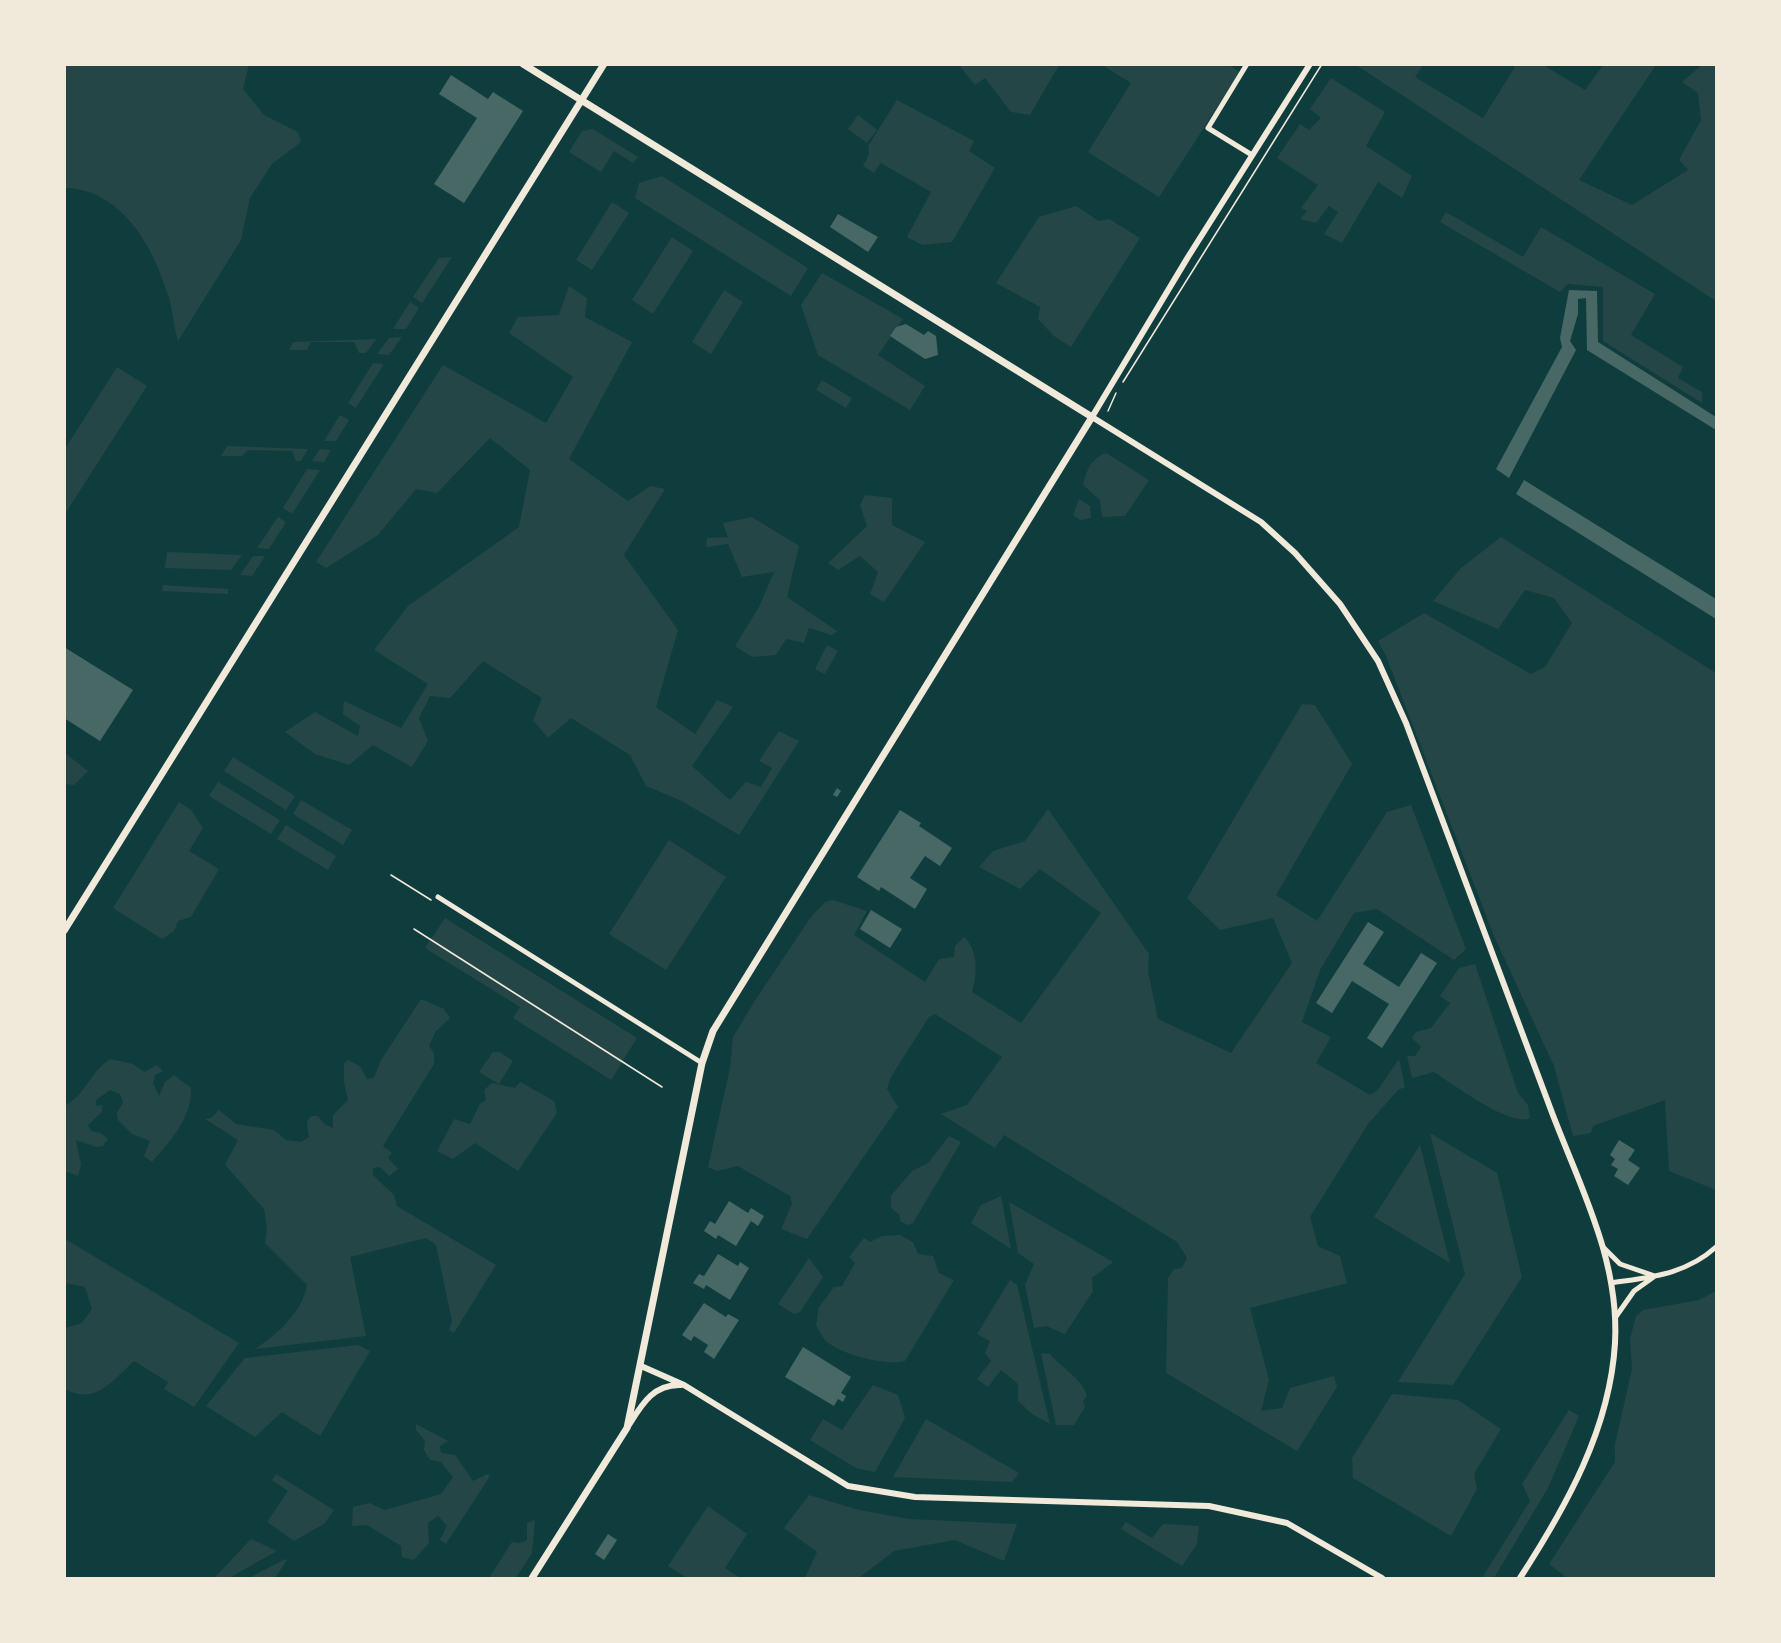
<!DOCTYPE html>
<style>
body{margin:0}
#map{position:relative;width:1781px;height:1643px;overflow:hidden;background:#0f3d3e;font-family:Barlow,sans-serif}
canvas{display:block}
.frame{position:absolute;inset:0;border:66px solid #f1e9da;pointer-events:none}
</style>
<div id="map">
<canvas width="1781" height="1643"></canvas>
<div class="frame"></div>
</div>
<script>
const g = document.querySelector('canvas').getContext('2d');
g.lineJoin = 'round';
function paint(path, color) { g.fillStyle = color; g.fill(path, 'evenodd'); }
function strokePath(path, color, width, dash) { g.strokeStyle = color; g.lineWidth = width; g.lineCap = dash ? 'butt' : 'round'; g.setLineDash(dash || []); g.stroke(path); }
const green = new Path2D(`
 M65,64L249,65L243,89L264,115L298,132L301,142L272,164L250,198L241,240L178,341C173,325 173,307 167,292C152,244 120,189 65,188Z
 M959,65H1059L1030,115L1011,112L985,78L975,85Z
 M1102,65H1229L1240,72L1159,197L1088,152L1131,83Z
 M1356,65H1423L1415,77L1483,118L1515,67L1512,65H1543L1585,90L1603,65H1656L1579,180L1632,205L1688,170L1679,160L1701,120L1698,93L1682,82L1702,65H1716V301Z
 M1331,78L1385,112L1366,146L1412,176L1402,198L1378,182L1342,243L1324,234L1338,212L1329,206L1316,223L1300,219L1307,211L1301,208L1318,185L1277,158L1300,124L1309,130L1321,118L1310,109Z
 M897,100L974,141L969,151L995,168L952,242L922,245L907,237L931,192L881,163L874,173L863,166L869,154L868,146Z
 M858,115L877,130L867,143L848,129Z
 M593,129L638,157L633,163L614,151L601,172L569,152L582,131Z
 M662,176L808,268L791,296L635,198L639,183Z
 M612,202L629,213L592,270L576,260Z
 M1076,206L1099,221L1109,219L1140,238L1071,347L1054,336L1038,319L1040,307L996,283L1039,217Z
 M1446,212L1523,257L1541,227L1655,294L1631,335L1683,367L1678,378L1702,392V403L1603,341V287L1568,284L1560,292L1440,222Z
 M672,237L693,251L653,314L632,300Z
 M452,257L422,303L413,297L439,258Z
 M822,273L903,319L878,355L925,386L910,410L818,355L801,305Z
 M569,286L587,298L585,317L632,342L569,459L628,501L650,486L665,489L624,555L678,630L656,707L695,734L717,700L733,707L692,766L730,800L746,782L761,787L772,768L759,761L779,731L799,741L739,835L682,801L646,786L630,755L571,718L548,738L533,720L542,698L483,661L450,698L430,696L419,718L428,741L412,767L373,745L349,765L315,754L285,732L315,712L358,736L360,726L343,714L344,701L401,728L428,684L374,650L408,606L519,527L530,470L490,438L437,493L416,489L378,535L326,568L316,562L443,365L546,423L573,377L509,333L518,317L559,315Z
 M724,290L743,302L711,354L692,342Z
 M410,302L419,308L406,329H393Z
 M402,337L389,355L377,354L389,338Z
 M376,339L366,353H359L354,342H311L307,350H289L293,342Z
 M373,363L384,364L356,408L348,403Z
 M117,367L147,386L65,514V449Z
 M822,380L852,398L846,408L816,390Z
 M340,415L349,420L336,441H324Z
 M227,446L308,449L301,461H296L292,451L248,450L242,456H221Z
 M320,449L331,450L324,462L312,461Z
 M1106,453L1149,480L1125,516L1102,517L1100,500L1083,485C1087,469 1091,459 1106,453Z
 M307,469L320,470L292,514L283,508Z
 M865,495L892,498V525L925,542L884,602L870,594L878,572L860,556L838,570L828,563L867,526L860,505Z
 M1079,499L1090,506L1091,518L1080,520L1073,515Z
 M278,517L286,522L269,549L257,548Z
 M752,517L799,546L787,597L837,631L832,635L809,628L804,643L786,639L776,655L752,657L735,646L759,607L774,572L742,577L728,544L706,547L707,538L728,537L723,523Z
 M1501,537L1716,673V1190L1669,1171L1665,1100L1593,1126L1591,1133L1573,1136L1554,1066L1494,936L1386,656L1378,641L1424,613L1531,674L1545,667L1572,623L1554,598L1525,590L1498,629L1433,601L1461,568Z
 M167,552L242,555L231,570L165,568Z
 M253,556H265L252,576L240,575Z
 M163,585L228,589V594L162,591Z
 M827,645L838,651L825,674L815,669Z
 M1302,704L1315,705L1352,764L1276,895L1317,921L1387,812L1411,805L1466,949L1454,960L1377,909L1354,913L1320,970L1302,1022L1331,1037L1316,1063L1370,1095L1377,1091L1399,1059L1405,1087L1398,1090L1368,1124L1310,1217L1318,1246L1340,1256L1347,1283L1250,1308L1269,1380L1261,1411L1282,1408L1290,1388L1334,1376L1337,1387L1297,1451L1166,1373L1168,1278L1174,1269L1182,1268L1187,1258L1177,1242L1004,1135L995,1148L941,1114L967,1105L1002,1057L935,1014L929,1017L891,1077L887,1089L898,1107L807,1239L781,1229L792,1204L790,1196L738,1166L717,1171L708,1167L730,1068L733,1037L754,1002L811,917L825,902L833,900L867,911L854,935L925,982L939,959L954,957L955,946L964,937C979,951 977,975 972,992L1021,1023L1101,913L1040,869L1020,889L979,867L993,851L1025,841L1048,809L1149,954L1148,972L1158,1019L1231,1053L1292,963L1273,918L1220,930L1187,898Z
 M65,753L88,771L74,785L65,784Z
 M233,757L295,796L286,810L224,771Z
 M218,782L280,820L271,834L209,796Z
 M301,800L352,830L343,845L293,814Z
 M179,802L191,810L203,828L189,851L219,869L191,917L178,921L174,931L162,939L113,908Z
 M286,825L336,856L328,870L277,839Z
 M669,840L726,877L666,970L609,934Z
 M445,918L637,1038L611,1080L513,1018L520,1007L425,948Z
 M1475,964L1518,1093L1528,1105L1530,1118C1511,1128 1453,1084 1434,1072L1412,1078L1407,1056H1415L1421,1047L1412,1038L1416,1032L1431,1028L1450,1003L1440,996L1459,968Z
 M421,999L444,1009L450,1018L436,1031L429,1046L434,1053V1064L383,1146L392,1153L388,1158L398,1169L389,1176L380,1167L373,1168V1175L394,1195L397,1206L496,1265L454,1333L449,1330L452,1321L436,1245L426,1238L350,1257L366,1336L255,1349C277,1335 303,1311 307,1285L265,1243L267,1229L264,1209L225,1165L238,1140L205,1119L211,1118L219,1110L236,1124L274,1130L286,1140L301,1142L309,1137L307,1122L311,1116H318L324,1124L333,1128V1115L348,1100L344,1082V1063L348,1060L360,1066L367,1079L374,1078L381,1060Z
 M493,1052H500L513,1061L499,1084L479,1072Z
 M110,1059L133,1064L144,1072L157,1065L163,1071L155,1075L153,1083L159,1096L165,1082L174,1075L191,1088C192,1118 171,1140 152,1162L144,1156L150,1141L132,1134L118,1120L117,1113L123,1102L120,1094L110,1090L96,1100V1106L102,1105V1112L88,1125L91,1131L101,1133L108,1139L103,1146L96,1147L76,1140L81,1165L78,1176L65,1171V1106C87,1093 89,1073 110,1059Z
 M520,1082L554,1101L557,1113L518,1171L475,1143L453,1159L437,1151L454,1119L470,1124L480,1104L486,1100L484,1090L492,1083L515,1088Z
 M1430,1133L1497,1173L1522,1277L1453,1385L1398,1382L1465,1274Z
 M949,1136L961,1142L913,1223L908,1225L900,1221V1215L891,1208V1196L912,1171L928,1163Z
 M1420,1145L1450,1263L1374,1217Z
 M1001,1196L1011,1249L971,1223L981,1205Z
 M1009,1202L1113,1262L1092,1278L1093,1291L1065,1334L1046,1326L1034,1328L1025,1285L1034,1264L1018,1253Z
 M900,1235L913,1242L918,1254L933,1256L939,1273L954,1280L905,1361C886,1366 842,1355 826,1341C822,1337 819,1330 816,1325L819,1307L834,1287L842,1286L855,1263L849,1257L864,1238L870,1242L882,1236Z
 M65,1239L239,1343L194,1407L164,1389L168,1382L134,1361C113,1380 96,1406 65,1389V1328L82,1323L92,1309L85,1287L65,1283Z
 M809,1258L823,1277L800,1312L794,1314L778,1304Z
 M1010,1280L1017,1285L1050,1424L1032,1414L1018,1401V1384L1001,1370L988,1387L977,1379L991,1361L985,1353L990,1341L977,1334Z
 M1716,1291V1578H1567L1549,1564L1615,1462V1444L1632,1369L1630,1339L1636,1316L1643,1310L1699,1300Z
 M358,1345L370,1351L320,1436L282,1412L255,1437L206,1406L245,1358Z
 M1041,1353L1050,1354C1062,1369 1081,1377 1087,1396L1083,1401L1085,1407L1074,1425H1056Z
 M873,1385L898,1395L905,1418L875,1472L856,1468L810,1440L823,1419L842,1430Z
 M1392,1394L1458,1400L1501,1429L1474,1474L1477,1489L1451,1536L1353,1478L1352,1458Z
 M1569,1410L1579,1416L1548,1488L1494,1578H1482L1530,1501L1522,1484Z
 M926,1419L1019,1473L1012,1482L893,1477Z
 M416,1424L448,1441L440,1446L441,1453L455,1455L473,1481L487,1474L490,1476L446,1544L440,1540L447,1526L438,1516L428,1523L429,1543L414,1560L402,1557L401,1546L367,1525L352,1526L353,1507L369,1503L385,1510L441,1494L453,1477L441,1462L430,1460L424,1450L425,1441L416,1430Z
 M276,1474L334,1510L324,1524L294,1541L267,1522L288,1491L272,1480Z
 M809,1495L859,1510L909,1519L1017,1524L1004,1561L955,1540L894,1551L859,1578H805L817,1552L784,1528Z
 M708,1506L747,1534L725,1568L740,1578H687L668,1566Z
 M535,1520L532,1553L516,1578H489L512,1542L520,1543L527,1540V1523Z
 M1126,1522L1152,1538L1163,1524L1199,1526L1197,1544L1182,1566L1121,1529Z
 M251,1539L277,1551L229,1578H214Z
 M285,1559L287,1560L275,1578H249Z`);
const building = new Path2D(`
 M451,75L488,99L493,92L523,111L464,203L434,184L477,118L439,94Z
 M838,214L878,237L868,252L830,227Z
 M1569,290L1597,291L1598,342L1716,417V430L1587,350L1586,298L1578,299V314L1570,341L1576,350L1509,478L1496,469L1562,347L1560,338Z
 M906,324L924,335L928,331L936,336L938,355L925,359L890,336L896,327Z
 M1524,480L1716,599V619L1516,494Z
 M64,647L133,690L100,741L64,718Z
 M837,788L841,791L837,797L833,795Z
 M900,810L921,823L919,826L952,848L940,866L925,856L910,878L927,889L915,909L881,887L879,891L857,877Z
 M871,910L902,929L890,948L860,929Z
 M1368,922L1384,932L1363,964L1399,987L1421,953L1437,963L1382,1048L1367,1038L1389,1004L1352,981L1332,1013L1316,1003Z
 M1619,1140L1635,1150L1628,1160L1640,1168L1628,1185L1614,1176L1618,1169L1611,1165L1615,1159L1610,1155Z
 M729,1201L748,1213L751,1208L764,1216L758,1226L751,1221L736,1246L718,1235L716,1239L704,1231L710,1221L715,1224Z
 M718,1254L738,1266L740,1262L749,1268L730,1300L706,1285L704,1289L693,1283L699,1274L704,1276Z
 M704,1303L726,1317L728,1314L739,1320L714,1359L704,1352L708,1345L694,1336L691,1341L682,1335Z
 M803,1347L851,1377L841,1393L846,1396L843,1402L838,1399L834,1406L785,1377Z
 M608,1534L617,1540L604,1560L595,1554Z`);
const path = new Path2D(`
 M1123,382L1322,64
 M1108,411L1116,393
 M391,875L431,900
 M414,929L662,1087`);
const minor = new Path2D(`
 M1247,64L1208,128L1252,155
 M438,897L702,1063
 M1604,1248L1620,1264L1655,1276L1634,1291L1615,1318
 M1611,1283C1650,1277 1685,1275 1716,1247`);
const tertiary = new Path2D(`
 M1310,64L1188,257L1092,417L1261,522L1295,553L1340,604L1378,661L1406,723C1453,849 1501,975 1548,1102C1576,1179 1620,1257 1615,1343C1610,1429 1566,1507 1520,1578
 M641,1366L684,1385L848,1486L915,1497L1209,1506L1287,1523L1382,1578
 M627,1428C641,1406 652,1384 681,1385`);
const secondary = new Path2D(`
 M523,64L1092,417L713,1031L702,1063L627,1428L532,1578
 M64,931L604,64`);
paint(green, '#244646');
paint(building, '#486865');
strokePath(path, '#f1e9da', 1.5);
strokePath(minor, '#f1e9da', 5);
strokePath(tertiary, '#f1e9da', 6);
strokePath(secondary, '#f1e9da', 7);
</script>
